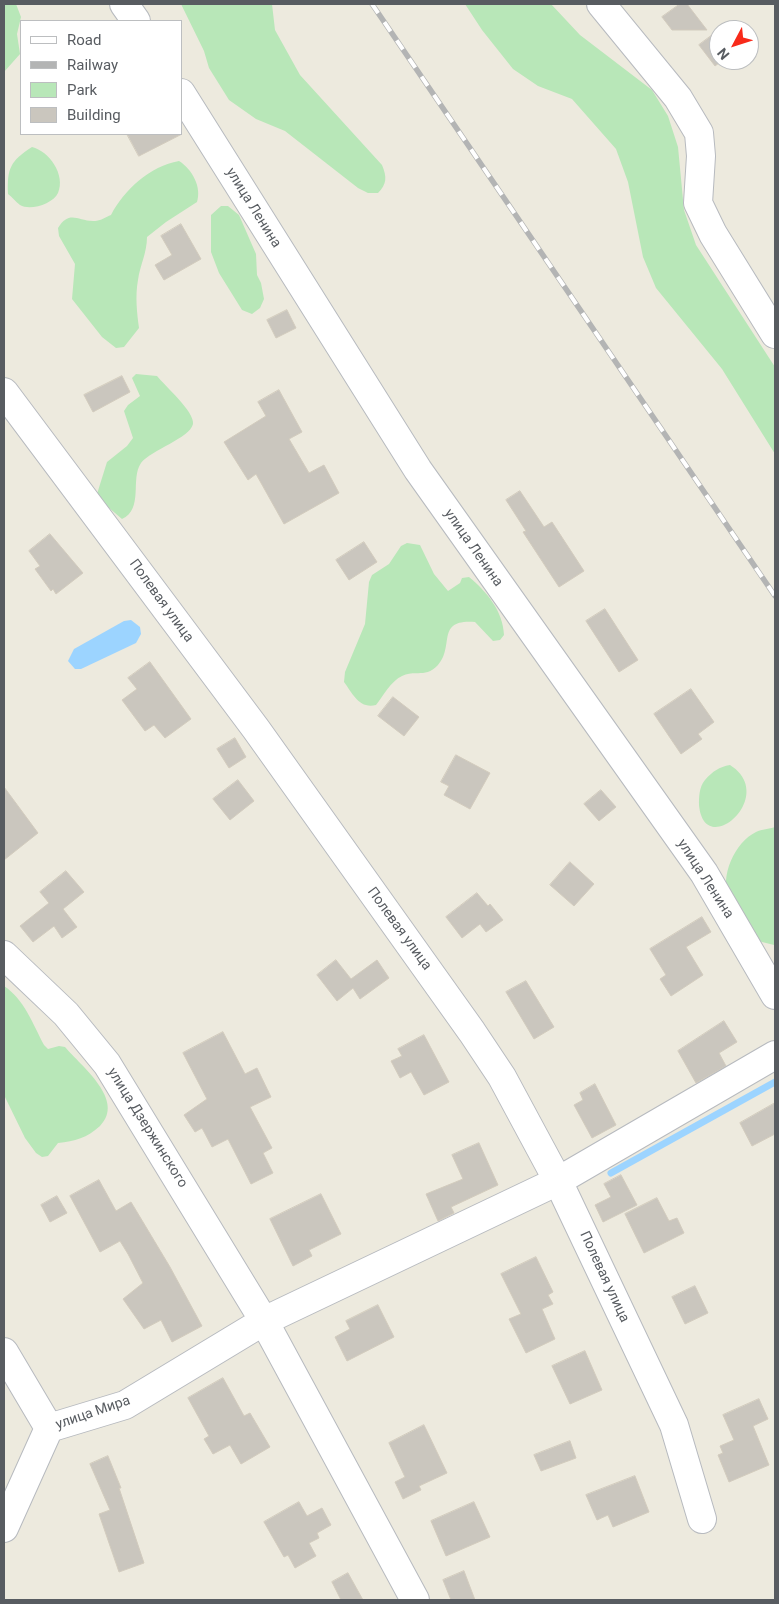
<!DOCTYPE html>
<meta charset="utf-8">
<style>
body{margin:0}
#map{position:relative;width:779px;height:1604px;overflow:hidden;background:#edeade;font-family:Roboto,sans-serif}
canvas{display:block}
.frame{position:absolute;inset:0;border:5px solid #585c61;pointer-events:none}
.legend{position:absolute;left:20px;top:20px;width:162px;height:115px;box-sizing:border-box;background:#fff;border:1px solid #bcbec0;margin:0;padding:6px 9px;list-style:none;font-size:15px;color:#585c61}
.legend li{display:flex;align-items:center;gap:10px;height:25px}
.legend b{width:25px;border:1px solid #bcbec0}
.north{position:absolute;left:709px;top:20px;width:50px;height:50px;box-sizing:border-box;background:#fff;border:1px solid #bcbec0;border-radius:50%;rotate:230deg;font-size:14px;font-weight:700;line-height:20px;text-align:center;color:#585c61}
.north::after{content:'';display:block;margin:auto;width:18px;height:22px;background:#f82a1a;clip-path:polygon(50% 0,100% 100%,50% 72%,0 100%)}
</style>
<div id="map">
<canvas width="779" height="1604"></canvas>
<div class="frame"></div>
<ul class="legend">
<li><b style="height:6px;background:#fff"></b>Road</li>
<li><b style="height:6px;background:#b3b4b4"></b>Railway</li>
<li><b style="height:14px;background:#b8e7b8"></b>Park</li>
<li><b style="height:14px;background:#cac6be"></b>Building</li>
</ul>
<div class="north">N</div>
</div>
<script>
const g = document.querySelector('canvas').getContext('2d');
g.lineJoin = 'round';
function paint(path, color) { g.fillStyle = color; g.fill(path, 'evenodd'); }
function strokePath(path, color, width, dash) { g.strokeStyle = color; g.lineWidth = width; g.lineCap = dash ? 'butt' : 'round'; g.setLineDash(dash || []); g.stroke(path); }
function drawText(font, color, halo, rows, align = 'center') {
  g.font = font + ' Roboto,sans-serif'; g.lineWidth = 5; g.setLineDash([]); g.textBaseline = 'middle'; g.strokeStyle = halo; g.fillStyle = color; for (const [text, x, y, turn = 0] of rows) {
    g.save(); g.translate(x, y); g.rotate((+turn || 0) * Math.PI / 180); g.textAlign = isNaN(turn) ? turn : align; if (halo) g.strokeText(text, 0, 0); g.fillText(text, 0, 0); g.restore();
  }
}
const green = new Path2D(`
 M4,4H16L21,17L17,34L20,54L4,72Z
 M181,4H272L275,30L300,75L382,165C387,177 387,184 378,193H368L358,188L285,131L256,119L229,100L209,68L204,51Z
 M465,4H551L580,35L652,90L668,116L678,147L684,210L696,245L775,367V454L722,369L656,288L643,257L628,182L616,149L572,99L538,86L513,69L482,30Z
 M32,147C49,151 66,175 58,193C53,204 30,211 20,205C16,202 12,197 8,194C7,169 10,161 32,147Z
 M179,161C192,169 202,187 197,202L166,222L147,237C147,253 140,265 138,280C135,296 137,313 139,328L124,347L116,348L102,337L72,299L75,264L59,236L58,228C70,209 78,222 95,221C100,221 106,217 111,215C124,190 150,166 179,161Z
 M221,206H228L239,215L256,254L257,275L261,283L264,299L260,308L252,314L242,310L219,273L211,252V215Z
 M136,374L157,376C165,386 195,412 193,424C190,438 151,450 141,463C130,479 144,509 122,519L101,501L97,494L107,462L127,446L133,438L124,411L128,405L140,396L132,378Z
 M407,543L420,545L434,574L448,591L460,583L462,578L469,577C487,592 503,611 504,635L500,640L493,641L475,622C435,619 455,646 438,665C425,679 415,669 402,676C391,681 383,696 376,705C359,709 353,694 344,682L345,672L365,624L369,582L372,575L389,564L401,546Z
 M730,765C779,796 704,861 699,805C699,797 699,787 705,780C713,771 719,767 730,765Z
 M775,827V944L774,945L758,941C749,928 735,914 729,899C719,877 735,842 756,832C762,829 769,829 775,827Z
 M4,986C24,999 33,1024 44,1045L48,1049L59,1046L65,1047C81,1066 126,1100 100,1126C87,1138 75,1141 58,1143L48,1156L42,1157L36,1153L25,1138L4,1095Z`);
const water = new Path2D(`
 M131,620L140,627L141,634L136,643L81,669H75L68,661L74,649L124,621Z`);
const stream = new Path2D(`
 M611,1173L775,1082`);
const building = new Path2D(`
 M680,4H687L707,30H672L662,17Z
 M719,30V60H723L715,66L699,45Z
 M127,134H182L139,156Z
 M181,224L201,259L164,280L155,265L172,255L161,236Z
 M287,310L296,328L276,338L267,320Z
 M122,376L130,392L93,412L84,395Z
 M279,390L302,432L289,439L309,473L324,465L339,493L284,524L256,474L248,480L224,442L266,416L258,402Z
 M520,491L544,527L552,522L584,571L559,587L523,532L526,531L506,500Z
 M50,534L83,573L56,594L53,589L51,591L35,569L40,566L29,551Z
 M364,542L377,562L349,580L336,560Z
 M605,609L638,660L619,672L586,621Z
 M150,662L191,719L165,738L154,725L145,731L122,700L137,689L128,678Z
 M691,689L714,722L698,734L702,739L681,754L654,714Z
 M393,697L419,717L404,736L378,716Z
 M235,738L246,757L229,768L217,749Z
 M456,755L490,773L470,809L444,795L449,786L441,782Z
 M238,780L254,801L230,820L213,799Z
 M4,787L38,833L4,860Z
 M601,790L616,807L599,821L584,804Z
 M570,862L594,884L574,906L550,885Z
 M66,871L84,892L63,909L77,927L62,938L54,926L33,942L20,926L49,903L40,892Z
 M477,893L488,906L490,904L503,920L486,932L480,924L462,938L446,917Z
 M702,917L711,932L686,947L703,975L671,996L660,979L666,975L650,949Z
 M336,960L351,979L377,960L389,978L360,999L353,988L337,1001L317,975Z
 M526,981L554,1027L534,1039L506,992Z
 M724,1021L737,1042L719,1053L726,1066L696,1083L678,1051Z
 M223,1032L245,1074L257,1068L271,1097L250,1107L272,1148L263,1153L273,1173L251,1184L228,1139L212,1147L202,1128L195,1132L184,1115L207,1099L183,1053Z
 M424,1035L449,1082L424,1095L411,1072L400,1078L391,1061L402,1056L398,1049Z
 M595,1084L616,1125L592,1138L574,1105L583,1100L580,1093Z
 M775,1103V1134L752,1146L740,1123Z
 M479,1143L498,1185L451,1207L454,1213L438,1221L426,1194L463,1179L452,1155Z
 M621,1175L637,1205L603,1222L595,1205L611,1197L604,1184Z
 M99,1180L116,1211L131,1202L170,1267L202,1326L172,1342L161,1320L144,1329L123,1299L143,1283L128,1254L120,1241L100,1252L70,1196Z
 M321,1194L341,1234L309,1250L312,1256L293,1266L270,1219Z
 M57,1196L67,1213L50,1222L41,1205Z
 M657,1198L669,1221L677,1218L684,1233L644,1253L625,1214Z
 M536,1257L553,1292L548,1295L553,1304L542,1309L555,1339L526,1353L509,1319L521,1314L501,1274Z
 M695,1286L708,1313L685,1324L672,1297Z
 M378,1305L394,1337L347,1361L335,1337L350,1329L346,1321Z
 M585,1351L602,1390L570,1404L552,1366Z
 M223,1378L244,1416L250,1413L270,1447L241,1464L230,1445L213,1454L204,1439L209,1436L188,1398Z
 M759,1399L768,1419L753,1426L769,1465L729,1482L718,1455L723,1453L720,1446L734,1440L723,1415Z
 M424,1425L447,1473L419,1486L421,1490L403,1499L395,1482L405,1477L389,1443Z
 M570,1441L576,1458L541,1471L534,1455Z
 M108,1456L121,1488H119L144,1563L119,1572L99,1514L110,1510L90,1464Z
 M635,1476L649,1512L613,1527L608,1515L597,1520L586,1495Z
 M299,1502L307,1516L322,1508L331,1525L317,1533L319,1538L309,1543L316,1556L295,1568L288,1555L284,1557L264,1522Z
 M474,1502L490,1537L446,1556L431,1521Z
 M464,1571L475,1600H451L443,1580Z
 M348,1573L363,1600H341L332,1582Z`);
const minor = new Path2D(`
 M124,4L136,21
 M601,4L678,98L699,133L701,156L698,203L713,234L775,334
 M181,93L418,470L704,873L775,995
 M4,392L256,729L472,1032L502,1077L558,1181L674,1425L702,1519
 M4,955L66,1014L107,1064L264,1321L415,1600
 M4,1352L49,1428L125,1405L264,1321L558,1181L775,1055
 M4,1528L49,1428`);
const rail = new Path2D(`
 M372,4L775,596`);
const streetNames = [
 ["улица Ленина",253,208,58],
 ["улица Ленина",473,548,55],
 ["Полевая улица",161,601,54],
 ["улица Ленина",705,879,57],
 ["Полевая улица",399,929,54],
 ["улица Дзержинского",147,1128,58],
 ["Полевая улица",604,1277,65],
 ["улица Мира",93,1413,-19]
];
paint(green, '#b8e7b8');
paint(water, '#9cd4ff');
strokePath(stream, '#9cd4ff', 7);
paint(building, '#cac6be');
strokePath(building, '#d2cbbd', 1);
strokePath(minor, '#b7babf', 30);
strokePath(minor, '#fff', 28);
strokePath(rail, '#b3b4b4', 5.5);
strokePath(rail, '#fff', 4, [11]);
drawText('14px', '#585c61', '#fff', streetNames);
</script>
